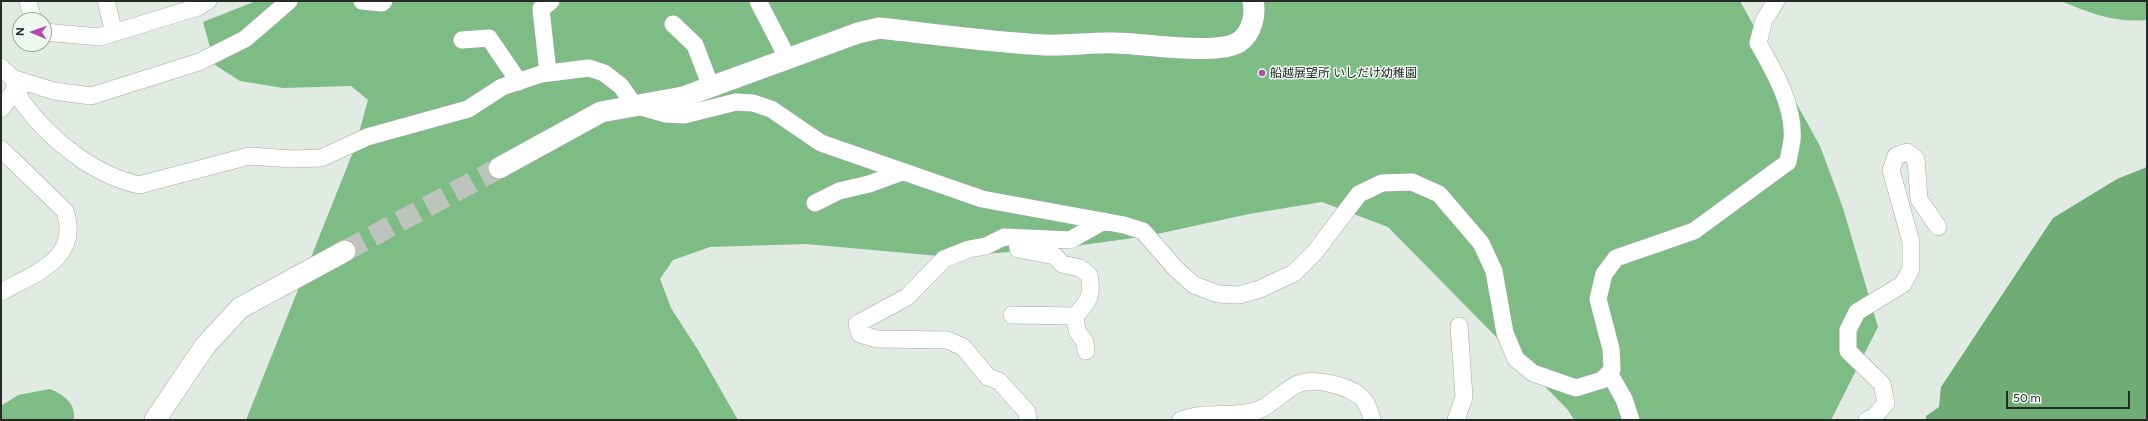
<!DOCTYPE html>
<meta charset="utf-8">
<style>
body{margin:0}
#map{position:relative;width:2148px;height:421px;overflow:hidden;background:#e2ebe3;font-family:Figtree,sans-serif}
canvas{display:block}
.frame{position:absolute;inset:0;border:2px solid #262a27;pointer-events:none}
.north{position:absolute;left:12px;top:12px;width:40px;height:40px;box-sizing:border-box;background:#eff8f0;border:1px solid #9fa6a0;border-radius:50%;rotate:272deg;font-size:11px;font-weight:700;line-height:16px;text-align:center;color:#262a27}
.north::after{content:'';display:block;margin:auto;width:14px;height:18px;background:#b14cb2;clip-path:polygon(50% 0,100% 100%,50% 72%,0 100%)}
.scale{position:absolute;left:2006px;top:391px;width:124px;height:18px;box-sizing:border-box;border:2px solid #262a27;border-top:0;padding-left:5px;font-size:12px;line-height:14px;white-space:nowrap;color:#262a27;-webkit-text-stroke:3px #eff8f0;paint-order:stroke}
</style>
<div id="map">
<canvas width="2148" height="421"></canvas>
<div class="frame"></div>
<div class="north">N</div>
<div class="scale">50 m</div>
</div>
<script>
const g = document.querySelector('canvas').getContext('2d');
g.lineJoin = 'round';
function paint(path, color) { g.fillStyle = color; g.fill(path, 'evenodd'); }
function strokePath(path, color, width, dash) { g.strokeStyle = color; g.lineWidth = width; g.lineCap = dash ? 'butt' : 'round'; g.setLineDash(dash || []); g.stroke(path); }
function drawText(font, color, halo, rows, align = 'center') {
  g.font = font + ' Figtree,"Noto Sans JP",sans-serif'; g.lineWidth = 3; g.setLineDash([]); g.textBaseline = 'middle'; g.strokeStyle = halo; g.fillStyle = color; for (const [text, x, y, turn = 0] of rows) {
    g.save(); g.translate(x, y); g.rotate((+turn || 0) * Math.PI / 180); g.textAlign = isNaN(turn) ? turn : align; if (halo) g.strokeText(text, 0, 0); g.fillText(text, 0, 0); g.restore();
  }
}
const forest = new Path2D(`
 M256,1H1740L1820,146L1843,208L1878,327L1831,420H1574L1568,410L1388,227L1322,202L1249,214L1148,236L1068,247L950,257L806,244L710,247L673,260L660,279L671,308L698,350L738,420H246L355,147L368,100L351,86L283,88L240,81L215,65L203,22Z
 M2061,1H2147V20C2116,23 2089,13 2061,1Z
 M50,389C64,395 76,403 74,420H1V406L18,395Z`);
const water = new Path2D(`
 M2147,167V420H1926V416L1939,407L1941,387L2053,218L2117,179Z`);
const tertiaryTunnel = new Path2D(`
 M345,251L499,168`);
const minor = new Path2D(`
 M28,1L33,20
 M106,1L114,33
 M362,1L382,3L384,1
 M758,1L788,59
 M673,24L695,45L711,87
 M44,32L100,37L198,7L208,1
 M462,40L489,38L519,82
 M1,67C4,71 9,74 12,78C17,86 18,96 23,103C50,140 94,175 139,185L249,156L291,159L321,158L367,137L468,109L502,87L541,74L589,68L604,73L621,86L634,105L666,114L684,115L736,102L753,103L771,109L821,143L982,199L1124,225L1143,231L1176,269L1194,285L1218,294L1239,295L1260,289L1294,273L1315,252L1359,194L1382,183L1412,182L1439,194L1481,243L1494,271L1505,333L1516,359L1533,373L1576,388L1602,380L1612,370L1611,349L1598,299L1604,274L1616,258L1694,231L1788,162C1789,155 1791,147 1792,140C1795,107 1774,71 1758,43L1764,20L1776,1
 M548,73L541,9L551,1
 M12,78L54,91L91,96L199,62L245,39L289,1
 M1,109L16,88
 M1,149L65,211C81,259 35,273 1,292
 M815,203L839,191L869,184L902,172
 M1012,315L1075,316C1089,301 1093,295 1089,275L1080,268L1062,264L1055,256L1018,249V238
 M1075,316L1077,331L1085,342L1086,351
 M1609,373L1624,399L1631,420
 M1028,420L1027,412L999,381L988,377L963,347L947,340L877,339L860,334L857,324L907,297L944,259L969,249L986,246L1004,237L1070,240L1104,221
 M1181,420C1204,411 1228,417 1251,412C1269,409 1282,391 1298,384C1313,377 1351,386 1362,398C1367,403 1371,414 1372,420
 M1456,420L1464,397L1459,326
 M1867,420L1875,416L1886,403L1882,384L1848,351V330L1857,312L1903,284L1911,269V242L1891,170L1896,156L1907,152L1916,159L1919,199L1938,227`);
const tertiary = new Path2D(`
 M499,168L601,112L683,97L858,33L879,28C934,34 990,42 1045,45C1069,46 1092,42 1115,43C1142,43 1218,56 1239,42C1252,33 1256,15 1253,1
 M155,420L205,346L240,308L345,251`);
const markers = [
 [1262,73,4,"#b14cb2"]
];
const poiNames = [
 ["船越展望所 いしだけ幼稚園",1270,73]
];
paint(forest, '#7ebc85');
paint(water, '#6fac76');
strokePath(tertiaryTunnel, '#bcc4bd', 21, [21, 10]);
strokePath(minor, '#a2aaa2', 18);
strokePath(tertiary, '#a2aaa2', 22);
strokePath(minor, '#fff', 17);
strokePath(tertiary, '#fff', 21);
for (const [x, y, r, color] of markers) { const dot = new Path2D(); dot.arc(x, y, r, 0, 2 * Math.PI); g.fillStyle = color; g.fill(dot); strokePath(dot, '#eff8f0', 1.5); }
drawText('12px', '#262a27', '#eff8f0', poiNames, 'left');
</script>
